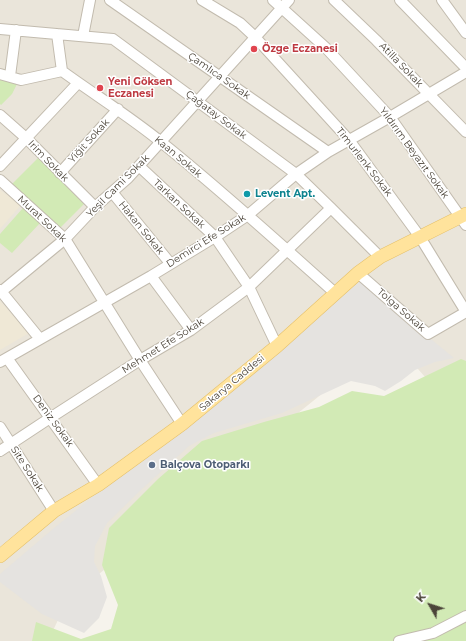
<!DOCTYPE html>
<meta charset="utf-8">
<style>
body{margin:0}
#map{position:relative;width:466px;height:641px;overflow:hidden;background:#f6f3ec;font-family:Montserrat,sans-serif}
canvas{display:block}
.north{position:absolute;left:410px;top:585px;width:40px;height:40px;-webkit-text-stroke:3px #fff;paint-order:stroke;rotate:309deg;font-size:11px;font-weight:700;line-height:16px;text-align:center;color:#4b4439}
.north::after{content:'';display:block;margin:auto;width:14px;height:18px;background:#4b4439;clip-path:polygon(50% 0,100% 100%,50% 72%,0 100%)}
</style>
<div id="map">
<canvas width="466" height="641"></canvas>
<div class="north">K</div>
</div>
<script>
const g = document.querySelector('canvas').getContext('2d');
g.lineJoin = 'round';
function paint(path, color) { g.fillStyle = color; g.fill(path, 'evenodd'); }
function strokePath(path, color, width, dash) { g.strokeStyle = color; g.lineWidth = width; g.lineCap = dash ? 'butt' : 'round'; g.setLineDash(dash || []); g.stroke(path); }
function drawText(font, color, halo, rows, align = 'center') {
  g.font = font + ' Montserrat,sans-serif'; g.lineWidth = 3; g.setLineDash([]); g.textBaseline = 'middle'; g.strokeStyle = halo; g.fillStyle = color; for (const [text, x, y, turn = 0] of rows) {
    g.save(); g.translate(x, y); g.rotate((+turn || 0) * Math.PI / 180); g.textAlign = isNaN(turn) ? turn : align; if (halo) g.strokeText(text, 0, 0); g.fillText(text, 0, 0); g.restore();
  }
}
const residential = new Path2D(`
 M0,0H466V424L391,338L68,599L48,641H0Z`);
const education = new Path2D(`
 M0,190L21,205L0,229Z
 M0,301L29,333L0,350Z`);
const green = new Path2D(`
 M0,78L18,82L12,94L1,105L0,104Z
 M38,158L84,204L58,230L12,184Z
 M23,208L40,223L12,253L0,243V234Z
 M461,359L466,361V641H32L36,622L81,639L111,629L118,605L102,565L109,528L158,479L202,441L264,422L319,407L352,391L384,396Z`);
const parking = new Path2D(`
 M360,281L454,358L435,362L415,370L401,381L385,391L375,386L351,381L282,413L214,433L189,446L143,488L107,523L95,546L94,562L101,576L107,597L99,618L84,633L42,614L0,582V574L53,529L110,483L249,377Z`);
const minor = new Path2D(`
 M110,0L328,152
 M202,0L240,23L255,37L349,140L420,237L466,312
 M273,0L326,48L390,117L466,225
 M334,0L376,40L466,132
 M400,0L466,68
 M442,0L466,33
 M0,29L113,39L296,174L331,208L380,257
 M57,34L62,71
 M83,36L90,0
 M0,74L21,80L62,71C95,95 129,116 161,142C221,190 278,242 335,293
 M10,76L16,30
 M0,115L26,138L95,207
 M0,166L78,83
 M139,166L215,237L249,287L277,346
 M60,173L118,109
 M0,180L65,239L140,360L182,424
 M112,192L170,263
 M358,273L428,334L466,312
 M151,276L191,330
 M0,290L40,339
 M2,291L65,239L95,207L128,178L289,0
 M7,358L98,485
 M0,362L151,276L215,237L248,215L296,174L328,152L390,117L466,72
 M0,427L54,511
 M0,451L50,418L140,360L191,330L249,287L331,208
 M399,641L433,633L466,616`);
const major = new Path2D(`
 M0,556L54,511L98,485L182,424L277,346L358,273L380,257L466,214`);
const markers = [
 [254,49,4,"#e0444e"],
 [100,88,4,"#e0444e"],
 [247,194,4,"#0f9aa8"],
 [152,465,4,"#5c6f8a"]
];
const healthNames = [
 ["Özge Eczanesi",262,49],
 ["Yeni Göksen",108,82],
 ["Eczanesi",108,94]
];
const streetNames = [
 ["Atilla Sokak",401,65,46],
 ["Çamlıca Sokak",219,76,35],
 ["Çağatay Sokak",216,115,37],
 ["Yiğit Sokak",89,141,-48],
 ["Yıldırım Beyazıt Sokak",414,153,54],
 ["Kaan Sokak",178,157,40],
 ["Irim Sokak",48,161,46],
 ["Timurlenk Sokak",364,162,52],
 ["Yeşil Cami Sokak",118,186,-45],
 ["Tarkan Sokak",179,204,43],
 ["Murat Sokak",42,219,43],
 ["Hakan Sokak",141,228,51],
 ["Demirci Efe Sokak",206,241,-32],
 ["Tolga Sokak",401,310,41],
 ["Mehmet Efe Sokak",163,346,-32],
 ["Sakarya Caddesi",232,383,-40],
 ["Deniz Sokak",53,421,54],
 ["Site Sokak",27,469,57]
];
const cultureNames = [
 ["Levent Apt.",255,194]
];
const serviceNames = [
 ["Balçova Otoparkı",160,465]
];
paint(residential, '#eae5da');
paint(education, '#efe8d6');
paint(green, '#d2eab5');
paint(parking, '#e5e3e0');
strokePath(minor, '#c2bbae', 12);
strokePath(major, '#e6c16a', 14);
strokePath(minor, '#fff', 10);
strokePath(major, '#ffe39c', 13);
for (const [x, y, r, color] of markers) { const dot = new Path2D(); dot.arc(x, y, r, 0, 2 * Math.PI); g.fillStyle = color; g.fill(dot); strokePath(dot, '#fff', 1.5); }
drawText('bold 10px', '#be3a42', '#fff', healthNames, 'left');
drawText('10px', '#4b4439', '#fff', streetNames);
drawText('bold 10px', '#0d838f', '#fff', cultureNames, 'left');
drawText('bold 10px', '#4e5e75', '#fff', serviceNames, 'left');
</script>
